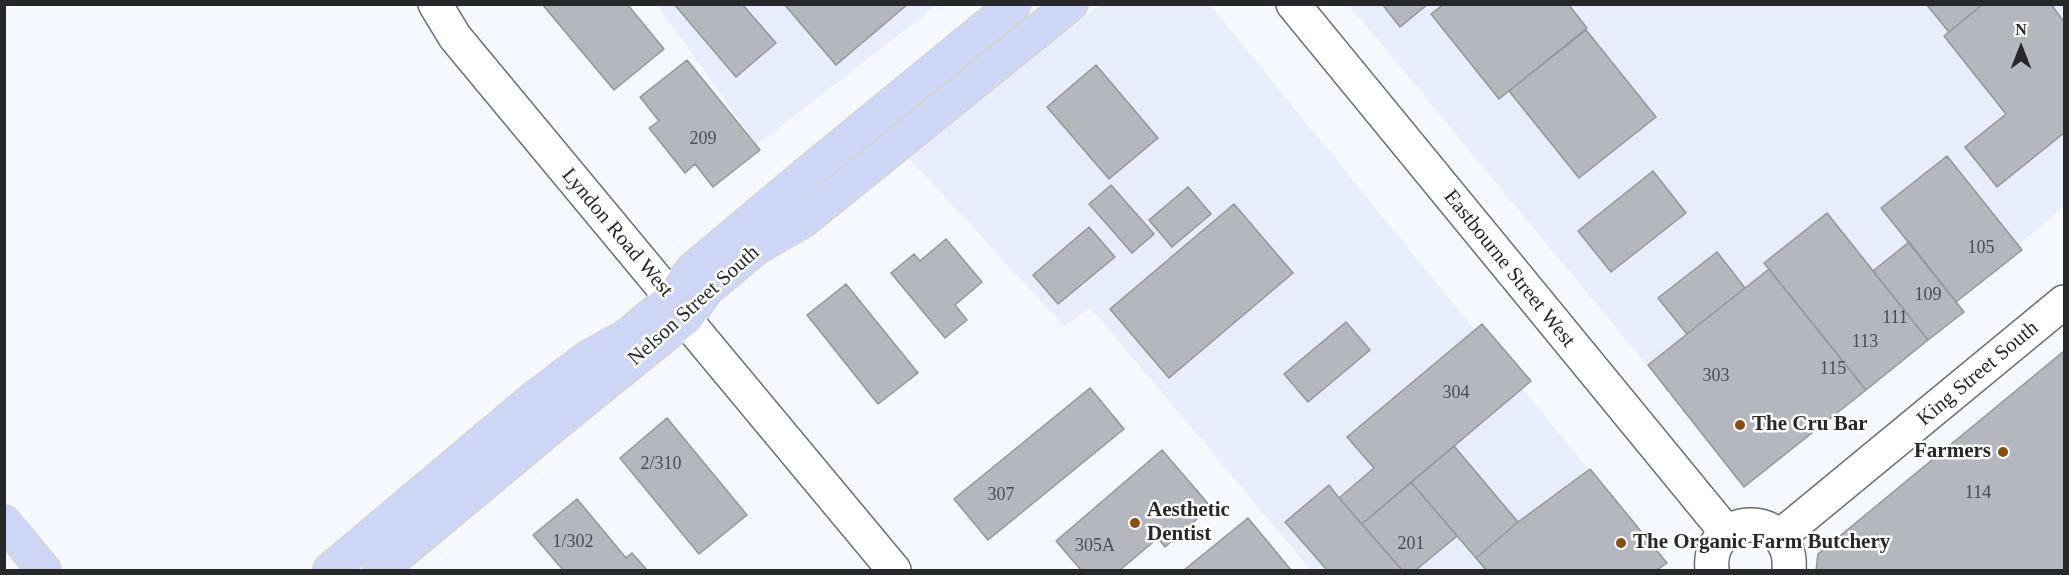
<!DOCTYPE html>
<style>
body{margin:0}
#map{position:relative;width:2069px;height:575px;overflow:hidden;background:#f6f8ff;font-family:"Times New Roman",serif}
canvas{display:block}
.frame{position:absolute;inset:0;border:6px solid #27282b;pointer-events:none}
.north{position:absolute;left:1991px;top:18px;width:60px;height:60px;-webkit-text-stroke:4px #fff;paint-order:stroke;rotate:0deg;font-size:16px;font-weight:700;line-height:24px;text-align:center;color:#27282b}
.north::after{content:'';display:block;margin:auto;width:21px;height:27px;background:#27282b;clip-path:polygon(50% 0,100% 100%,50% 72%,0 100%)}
</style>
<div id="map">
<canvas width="2069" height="575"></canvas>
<div class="frame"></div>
<div class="north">N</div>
</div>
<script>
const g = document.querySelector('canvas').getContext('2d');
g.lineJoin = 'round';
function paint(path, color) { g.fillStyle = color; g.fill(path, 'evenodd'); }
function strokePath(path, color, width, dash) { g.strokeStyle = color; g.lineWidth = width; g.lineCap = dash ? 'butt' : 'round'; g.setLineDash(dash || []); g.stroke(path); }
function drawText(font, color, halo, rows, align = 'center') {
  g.font = font + ' "Times New Roman",serif'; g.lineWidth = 5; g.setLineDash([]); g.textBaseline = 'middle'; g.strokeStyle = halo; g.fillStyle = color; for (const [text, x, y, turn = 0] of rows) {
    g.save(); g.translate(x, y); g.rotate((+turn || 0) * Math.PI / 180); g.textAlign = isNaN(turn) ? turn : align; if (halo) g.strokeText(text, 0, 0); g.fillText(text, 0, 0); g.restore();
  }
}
const built = new Path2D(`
 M657,5H937L757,145Z
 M1100,5H1210L1650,545L1619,570H1311L1091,308L1064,326L907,156Z
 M1349,5H2062L2064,7V206L1750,472L1732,468Z`);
const building = new Path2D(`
 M542,4H627L664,49L614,90Z
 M674,4H742L776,43L736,77Z
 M784,4H908L836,65Z
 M1382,4H1428L1400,27Z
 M1444,4H1568L1587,28L1499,99L1431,14Z
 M1926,4H1983L1949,32Z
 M1983,4H2051L2064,22V133L1997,187L1965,147L2006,114L1944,36Z
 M1586,30L1656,117L1579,178L1509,91Z
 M687,60L760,150L713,187L695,164L685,173L649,128L659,121L640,97Z
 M1096,65L1158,138L1109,179L1047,107Z
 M1947,156L2022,250L1956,302L1881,208Z
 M1653,171L1686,213L1611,272L1578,231Z
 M1111,185L1154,234L1132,253L1089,204Z
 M1188,187L1211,214L1172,247L1149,220Z
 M1234,204L1293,273L1169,378L1110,309Z
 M1827,213L1928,340L1866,390L1764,263Z
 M1089,227L1115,257L1058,304L1033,275Z
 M946,239L982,282L955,305L967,320L945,338L891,273L914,254L920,261Z
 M1909,242L1964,312L1928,340L1873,271Z
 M1717,252L1745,288L1687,334L1658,298Z
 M1769,269L1866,390L1744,487L1648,365Z
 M846,284L918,373L878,404L807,315Z
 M1346,322L1370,350L1308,402L1284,374Z
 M1482,324L1531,381L1362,524L1339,498L1374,468L1347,437Z
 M2064,351V570H1816L1818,554Z
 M1090,388L1124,429L988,540L954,499Z
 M667,418L747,515L699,554L620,458Z
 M1454,446L1518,522L1476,558L1411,482Z
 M1162,450L1211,507L1165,547L1158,538L1120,570H1081L1056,541Z
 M1590,469L1667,563L1657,570H1486L1476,558L1518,522Z
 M1411,482L1457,536L1416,570H1402L1362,524Z
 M1329,485L1339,498L1402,570H1327L1285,522Z
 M577,499L626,558L632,553L647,570H563L533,535Z
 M1248,518L1291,570H1184Z`);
const minor = new Path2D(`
 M435,4L455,37L675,302L695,331L894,570
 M1293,4L1727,533
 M1779,537L2064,302
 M1712,570C1706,511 1794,509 1789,570`);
const major = new Path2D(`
 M4,522L44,570
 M330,570L532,400L586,359L627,336L672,298L692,270L804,176L1014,4
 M380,570L554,425L686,318L707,289L756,248L804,220L1071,4`);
const markers = [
 [1740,425,6,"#8a4d0e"],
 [2003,452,6,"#8a4d0e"],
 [1135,523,6,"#8a4d0e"],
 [1621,543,6,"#8a4d0e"]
];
const numberNames = [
 ["209",703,139],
 ["105",1981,248],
 ["109",1928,295],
 ["111",1895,318],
 ["113",1865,342],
 ["115",1833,369],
 ["303",1716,376],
 ["304",1456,393],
 ["2/310",661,464],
 ["114",1978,493],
 ["307",1001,495],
 ["1/302",573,542],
 ["201",1411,544],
 ["305A",1095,546]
];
const streetNames = [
 ["Lyndon Road West",617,233,50],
 ["Eastbourne Street West",1509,269,51],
 ["Nelson Street South",694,306,-42],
 ["King Street South",1978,374,-40]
];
const poiNames = [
 ["The Cru Bar",1752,425],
 ["Farmers",1991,452,"right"],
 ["Aesthetic",1147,511],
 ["Dentist",1147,535],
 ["The Organic Farm Butchery",1633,543]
];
paint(built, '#e8edfb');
paint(building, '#b5b7be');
strokePath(building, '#93959b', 1.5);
strokePath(minor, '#6c6e74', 36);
strokePath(major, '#d4d4d5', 36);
strokePath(minor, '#fff', 33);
strokePath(major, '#cdd7f5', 33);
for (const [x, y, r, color] of markers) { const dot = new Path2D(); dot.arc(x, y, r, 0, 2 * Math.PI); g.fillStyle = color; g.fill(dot); strokePath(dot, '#fff', 2); }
drawText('18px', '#4a4c50', null, numberNames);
drawText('21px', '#27282b', '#fff', streetNames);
drawText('bold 21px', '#27282b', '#fff', poiNames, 'left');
</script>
